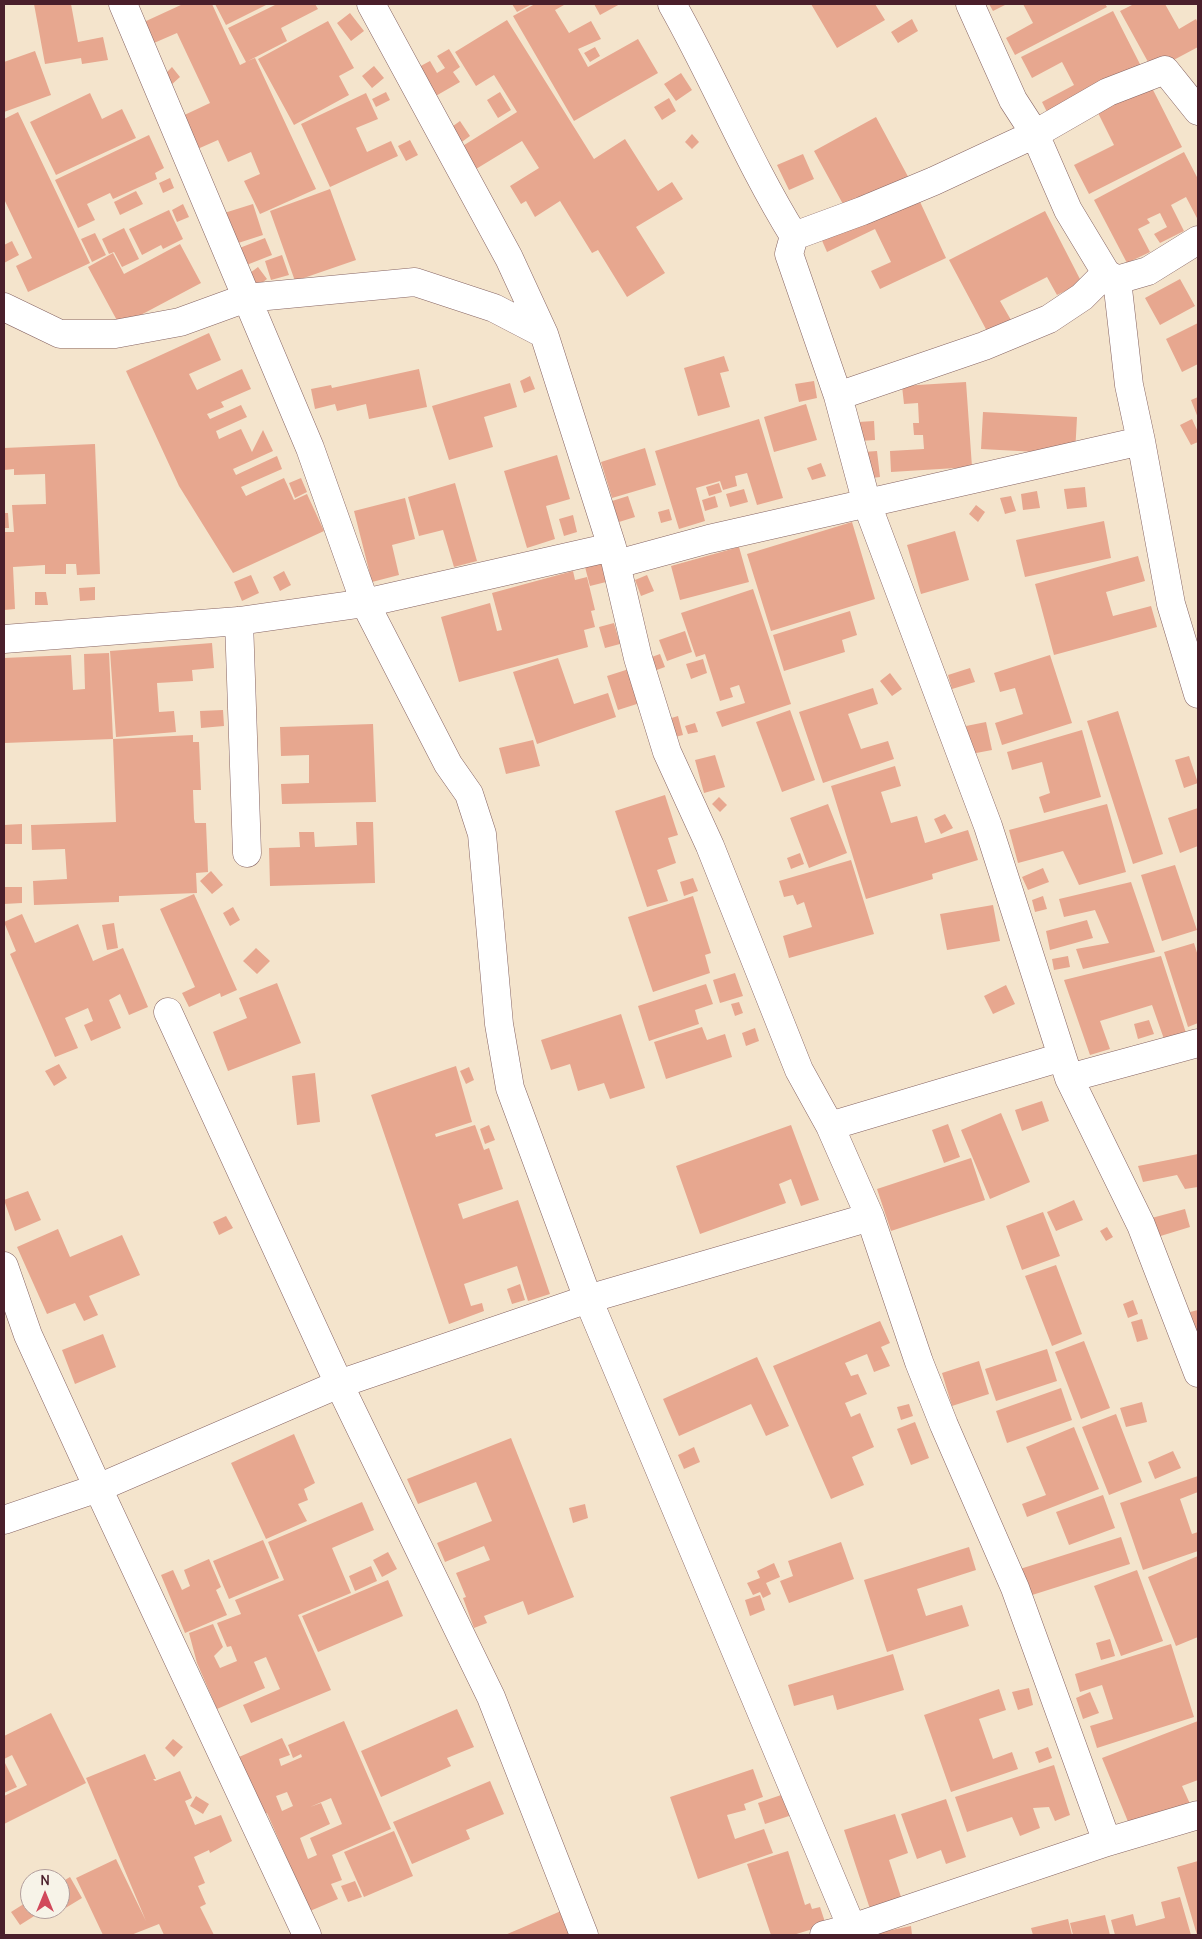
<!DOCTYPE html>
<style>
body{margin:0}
#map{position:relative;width:1202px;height:1939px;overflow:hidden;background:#f4e4cc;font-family:Delius,sans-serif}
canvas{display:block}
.frame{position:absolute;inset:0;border:5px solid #4a1f2b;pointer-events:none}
.north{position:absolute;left:20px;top:1869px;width:50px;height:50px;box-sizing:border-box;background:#f7f3e8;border:1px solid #b29e9c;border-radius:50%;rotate:0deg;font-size:14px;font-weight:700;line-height:20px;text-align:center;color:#4a1f2b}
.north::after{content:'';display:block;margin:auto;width:18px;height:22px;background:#d1495b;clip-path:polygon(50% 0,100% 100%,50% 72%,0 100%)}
</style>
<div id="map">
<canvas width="1202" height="1939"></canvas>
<div class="frame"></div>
<div class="north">N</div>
</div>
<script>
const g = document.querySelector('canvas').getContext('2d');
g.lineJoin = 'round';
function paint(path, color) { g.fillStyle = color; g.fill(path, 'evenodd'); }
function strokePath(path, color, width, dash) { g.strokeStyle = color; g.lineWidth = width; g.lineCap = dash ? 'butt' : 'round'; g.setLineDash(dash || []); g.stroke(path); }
const building = new Path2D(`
 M34,4H71L78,42L103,37L108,60L82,64L81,58L45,64Z
 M183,4H212L240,65L246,62L228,28L277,4H315L318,9L281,28L287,41L248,61L255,58L316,189L260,214L244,181L260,174L251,152L228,162L218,140L193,151L178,118L210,103L177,33L154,43L144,22Z
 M215,4H268L226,25Z
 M512,4H532L517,12Z
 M535,4H563L564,5L555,10L569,33L591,21L601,39L578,49L588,67L638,39L658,73L574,121L513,16Z
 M594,4H620L600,15Z
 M811,4H875L885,20L837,48Z
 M989,4H1007L993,11Z
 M1023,4H1105L1107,7L1015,55L1006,38L1033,23Z
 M1134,4H1165L1179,29L1196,19L1198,23V47L1153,71L1120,11Z
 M1113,11L1144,72L1051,120L1042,102L1074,85L1062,62L1032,78L1021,57Z
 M350,13L364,31L351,41L337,23Z
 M912,19L918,31L898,43L891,32Z
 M507,20L594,159L625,139L658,191L672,182L683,199L636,227L665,273L627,297L598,250L592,253L560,201L535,217L526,201L521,204L510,186L539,168L522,141L476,169L461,147L517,112L494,75L476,86L455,52Z
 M328,21L354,68L339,76L349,95L294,125L258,59Z
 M595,47L600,56L590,62L584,53Z
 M449,49L460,67L453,72L460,82L434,97L417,68L430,61L437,73L445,68L437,56Z
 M35,51L51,95L4,112V62Z
 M374,66L384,78L372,88L362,76Z
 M172,67L180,77L170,86L161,78Z
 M681,73L692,90L676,101L664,84Z
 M1148,80L1182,147L1089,194L1074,165L1114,145L1095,107Z
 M386,92L390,100L376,107L372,99Z
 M500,92L511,110L498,118L487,100Z
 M90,93L102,119L122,109L136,138L56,175L30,122Z
 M366,93L378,119L356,128L367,152L391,141L398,156L330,187L301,124Z
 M669,98L676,111L662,120L654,107Z
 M18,112L90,263L28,292L16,266L32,258L4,199V119Z
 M876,117L912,184L874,205L867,193L844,206L814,151Z
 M460,121L470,136L459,144L449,129Z
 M692,134L699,142L692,149L685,142Z
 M149,135L164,168L155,173L157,179L113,199L110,193L87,204L95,220L78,228L55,180Z
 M410,140L418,155L406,161L398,146Z
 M1184,152L1198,179V220L1186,197L1171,205L1184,231L1160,243L1154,234L1167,227L1160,213L1147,219L1150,223L1138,229L1150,252L1127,263L1094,200Z
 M803,154L814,179L789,190L777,165Z
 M170,178L174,188L163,193L159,183Z
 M330,189L356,260L295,281L270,211Z
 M136,191L143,204L120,215L114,202Z
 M915,191L946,258L880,289L871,271L891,262L875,229L827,252L820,236Z
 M183,204L189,217L177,222L172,210Z
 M253,204L263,235L232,245L221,214Z
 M169,210L183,239L163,249L161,245L142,255L129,229Z
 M1045,211L1082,283L1057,295L1047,277L1000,301L1011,320L988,333L949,260Z
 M124,228L139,259L122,267L114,252L109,254L102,239Z
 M95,233L106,255L92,262L81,239Z
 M265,238L272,255L244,266L237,249Z
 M12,241L19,255L4,263V245Z
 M180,244L201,283L120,326L88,267L113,253L124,274Z
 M282,255L289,275L271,280L265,261Z
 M258,267L267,279L255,288L246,276Z
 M1180,279L1195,306L1160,325L1145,298Z
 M1198,323V364L1182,372L1166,339Z
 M209,333L221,360L189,374L197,390L242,369L251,389L221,402L224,407L207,414L210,419L241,405L247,417L216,431L219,439L241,429L252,452L263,430L273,451L233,469L236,475L277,456L282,469L241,487L246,496L284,478L294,500L307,494L324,531L233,573L179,486L126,371Z
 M724,356L729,371L720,373L730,407L698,416L684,368Z
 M419,369L427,407L369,419L366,404L337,411L335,404L315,409L311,389L331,385L332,388Z
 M530,376L535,389L524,393L520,381Z
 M814,381L817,398L799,402L795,384Z
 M966,382L972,467L891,472L890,451L924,449L923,435H914L913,423H919L918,403L904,404L902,386Z
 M510,383L517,407L484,417L493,447L449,460L432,406Z
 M1198,397V418L1191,400Z
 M806,404L817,440L774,452L764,417Z
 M983,412L1077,417L1075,454L981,449Z
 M759,419L783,498L757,505L747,473L735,476L737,486L723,490L720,481L696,488L705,521L679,529L655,451Z
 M1192,419L1198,432V442L1191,445L1180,425Z
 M874,421L875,440L860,441L858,422Z
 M95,444L100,574L77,575L76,564H66V574H45V565L13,567L15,609L4,610V532H14L12,505L46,504L45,474L14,475V469L4,470V448Z
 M645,448L656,485L612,498L601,462Z
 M877,451L880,477L865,479L863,452Z
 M557,455L570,499L546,506L555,539L527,548L504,471Z
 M821,463L826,476L812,480L807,468Z
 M301,478L307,492L295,498L289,483Z
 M455,483L477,561L454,567L443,530L419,536L408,497Z
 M719,483L722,492L709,496L706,487Z
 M1085,487L1087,507L1067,509L1064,489Z
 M744,489L748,502L730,507L726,494Z
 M1037,491L1040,508L1023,510L1021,494Z
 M628,496L635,517L619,522L612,501Z
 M715,496L718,507L705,511L702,500Z
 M1011,496L1016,511L1005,514L1000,498Z
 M405,498L415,539L392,545L399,575L372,582L354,511Z
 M976,505L985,512L978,522L969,514Z
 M669,509L672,520L661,523L658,512Z
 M4,513H8L9,528H4Z
 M573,515L577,532L564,536L559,519Z
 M1104,521L1111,558L1025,577L1016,540Z
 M852,522L875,599L771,631L747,554Z
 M955,531L969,580L921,594L907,545Z
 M739,547L749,582L680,600L671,566Z
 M1138,556L1145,581L1106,592L1113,616L1151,606L1157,627L1054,655L1035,584Z
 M604,561L610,581L590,586L585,567Z
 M284,571L291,585L280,591L273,577Z
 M573,571L575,580L587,577L595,610L591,611L595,627L584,630L588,647L459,682L441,617L490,603L497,631L502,630L492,593Z
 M251,575L259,593L242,601L234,582Z
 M647,575L654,591L641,596L635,580Z
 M95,587V600L80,601L79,588Z
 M753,589L791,704L722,727L716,712L745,703L739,685L730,688L733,697L720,701L705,654L696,657L681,613Z
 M35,592H46L48,605H35Z
 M850,611L857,635L842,640L845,652L784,671L773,635Z
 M614,623L620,644L605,648L599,627Z
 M685,631L692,652L667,661L659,640Z
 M212,643L214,668L192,670L193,681L157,683L159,712L174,711L176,732L116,737L110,651Z
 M109,653L113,739L4,743V658L71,655L73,690L85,689L84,654Z
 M660,654L665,667L654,671L649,658Z
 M1050,655L1072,723L1002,745L995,723L1023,714L1015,688L1000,692L994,673Z
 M558,658L574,704L608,693L616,717L537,744L513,672Z
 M703,659L707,673L691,679L686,664Z
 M970,668L975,682L952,689L948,675Z
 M629,669L640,703L618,710L607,676Z
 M890,673L902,689L892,696L880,681Z
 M873,688L878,704L848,714L861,749L888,741L894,759L823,783L799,712Z
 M223,710L224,726L201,728L200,711Z
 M790,710L815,780L782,792L756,722Z
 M1118,711L1163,854L1133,864L1087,721Z
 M678,716L683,735L671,738L665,720Z
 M986,722L992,750L971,754L966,726Z
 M695,723L698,732L688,734L685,726Z
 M373,724L376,802L282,804L281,784L309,783V755L281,756L280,727Z
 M1082,730L1101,797L1044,813L1039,797L1050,793L1042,762L1012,770L1007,752Z
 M193,735V742H199L201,790H193L194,819L195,823H206L208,872L196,873L197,893L119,896V902L34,905L33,881L67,879L65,849L32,850L31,825L116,822L113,739Z
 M533,740L540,766L506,774L499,748Z
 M715,755L725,787L704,793L695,760Z
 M1189,756L1198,783L1184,788L1175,760Z
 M895,766L901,786L881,792L891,823L917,816L925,843L968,830L978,860L932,874L933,879L866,899L831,786Z
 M665,795L678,835L668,838L676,863L657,870L668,901L647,907L615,811Z
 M719,797L727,805L720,812L712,804Z
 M828,804L847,853L809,868L790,818Z
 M1107,804L1126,872L1079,885L1063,851L1018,863L1009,830Z
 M1198,808V846L1180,853L1168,818Z
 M945,814L953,828L941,834L934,819Z
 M356,822H373L375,883L270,886L269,848L300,847L299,832H314L315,847L357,845Z
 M22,824V844H4V825Z
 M800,853L804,864L791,869L787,858Z
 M851,860L874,934L789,958L783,936L812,927L804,902L797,905L793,895L784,897L779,881Z
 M1175,865L1197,930L1162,941L1141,875Z
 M1043,868L1049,882L1028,890L1022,877Z
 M211,871L223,885L212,894L200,881Z
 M693,878L698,891L684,896L680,882Z
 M1131,882L1155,952L1083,969L1076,949L1109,943L1095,910L1064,917L1059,899Z
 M4,887H22V903L4,904Z
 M194,894L237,990L221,997L220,993L189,1007L182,993L195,987L160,909Z
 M693,896L711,953L705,955L710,973L653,992L628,917Z
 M1043,896L1047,909L1035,912L1032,900Z
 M993,905L1000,941L947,950L940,914Z
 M233,907L240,920L230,926L223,913Z
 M22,914L35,943L78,924L93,961L123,948L148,1007L129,1015L120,994L109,1000L121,1028L91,1041L84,1025L93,1021L88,1008L65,1018L78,1048L55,1057L10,954L16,951L4,922Z
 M1087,920L1093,938L1050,950L1046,931Z
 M114,923L118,948L107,950L102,925Z
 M1194,943L1198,956V1023L1188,1027L1164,952Z
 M256,948L270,961L257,974L243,961Z
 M1068,956L1070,967L1054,970L1052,959Z
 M1161,956L1186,1033L1164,1039L1152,1005L1100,1021L1110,1049L1090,1055L1064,980Z
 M735,973L743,996L720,1003L713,980Z
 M277,983L301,1043L228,1071L213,1032L247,1018L239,998Z
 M706,984L713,1004L695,1010L699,1024L649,1041L638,1006Z
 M1006,985L1015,1004L993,1014L984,996Z
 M739,1002L743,1013L735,1016L731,1004Z
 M621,1014L645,1088L610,1099L604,1083L578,1091L570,1064L551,1070L541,1040Z
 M1149,1020L1154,1034L1138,1039L1134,1024Z
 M702,1027L707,1040L725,1034L732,1057L666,1079L654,1042Z
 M755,1028L759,1041L746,1046L742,1033Z
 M59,1064L67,1078L54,1086L45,1071Z
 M456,1066L472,1122L435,1134L436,1137L475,1125L484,1150L489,1148L503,1189L458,1204L463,1219L518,1200L550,1294L528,1301L517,1266L464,1284L471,1306L482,1303L484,1311L449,1324L371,1095Z
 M469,1067L474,1080L466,1084L460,1071Z
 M315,1073L320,1122L297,1125L292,1076Z
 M1042,1101L1049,1121L1022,1131L1015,1110Z
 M1001,1113L1030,1182L990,1199L961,1130Z
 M948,1124L960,1157L944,1163L932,1130Z
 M489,1125L495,1140L485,1144L480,1129Z
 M791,1125L819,1200L801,1206L791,1179L779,1184L786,1203L700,1234L676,1166Z
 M1198,1154V1187L1185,1189L1177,1175L1143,1182L1138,1166Z
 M971,1158L985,1200L891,1231L877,1189Z
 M28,1191L41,1220L15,1231L4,1200Z
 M1074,1200L1083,1220L1056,1231L1047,1212Z
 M1185,1209L1190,1227L1154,1238L1148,1219Z
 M1043,1212L1060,1256L1022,1270L1006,1226Z
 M226,1216L233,1228L219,1235L213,1222Z
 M1107,1227L1113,1237L1106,1241L1100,1231Z
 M58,1229L70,1257L122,1235L140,1275L89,1296L98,1315L84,1321L75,1303L47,1314L17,1247Z
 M1056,1265L1082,1334L1052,1346L1025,1276Z
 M520,1284L525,1300L512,1304L507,1289Z
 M1133,1300L1138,1314L1128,1318L1123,1304Z
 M1198,1310V1341L1190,1312Z
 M1142,1319L1148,1339L1137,1342L1131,1322Z
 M880,1321L890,1343L881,1347L890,1366L874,1372L867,1354L845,1363L851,1376L858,1374L867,1394L845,1403L851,1417L860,1413L874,1447L852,1457L864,1485L831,1499L773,1366Z
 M103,1334L116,1367L75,1384L62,1350Z
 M1084,1341L1110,1408L1081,1419L1055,1352Z
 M1047,1349L1057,1381L996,1401L985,1369Z
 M757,1357L789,1426L766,1436L751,1404L679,1436L663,1399Z
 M979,1361L989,1394L952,1406L942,1373Z
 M1061,1388L1072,1420L1007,1443L996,1411Z
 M1142,1402L1147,1422L1126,1427L1120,1408Z
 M909,1404L913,1416L901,1420L897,1407Z
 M1116,1414L1142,1482L1109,1495L1082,1427Z
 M915,1422L929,1458L911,1465L897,1429Z
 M1074,1427L1099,1489L1027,1517L1022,1504L1046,1495L1026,1447Z
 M294,1434L315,1483L304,1489L308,1500L298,1504L307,1521L266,1539L231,1463Z
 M511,1438L574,1597L528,1615L523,1601L484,1616L487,1623L474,1628L463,1598L466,1597L456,1573L490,1560L484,1546L445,1562L437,1543L492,1521L476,1482L418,1504L407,1479Z
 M694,1447L700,1462L684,1469L678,1455Z
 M1173,1451L1181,1468L1155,1479L1148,1462Z
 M1198,1476V1492L1180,1499L1192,1534L1198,1532V1551L1143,1570L1120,1503Z
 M1103,1495L1115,1528L1069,1545L1056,1512Z
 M362,1502L374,1530L332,1548L351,1593L298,1615L331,1690L251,1723L243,1705L280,1689L266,1657L254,1662L265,1688L217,1709L197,1663L189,1633L213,1624L223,1647L214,1656L220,1668L237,1661L231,1646L227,1647L217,1623L241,1614L235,1600L284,1580L268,1542Z
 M585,1504L588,1518L573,1523L569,1508Z
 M1121,1537L1130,1564L1029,1596L1020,1569Z
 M263,1540L279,1578L229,1599L213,1561Z
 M841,1542L854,1579L789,1603L780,1581L793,1576L788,1561Z
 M969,1547L976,1570L917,1589L926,1616L962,1605L969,1626L887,1652L864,1580Z
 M388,1552L397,1569L382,1577L373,1560Z
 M1198,1556V1637L1176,1646L1148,1577Z
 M209,1559L221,1587L216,1590L227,1615L185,1633L161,1575L173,1570L182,1590L190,1586L184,1570Z
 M774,1563L780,1577L766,1583L771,1594L763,1598L760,1592L753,1595L747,1583L760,1578L757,1571Z
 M371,1566L377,1581L355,1591L349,1576Z
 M1137,1570L1163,1641L1121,1656L1094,1586Z
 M388,1580L403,1616L318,1652L302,1616Z
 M760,1595L765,1610L750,1616L745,1600Z
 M1110,1639L1115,1656L1101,1660L1096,1643Z
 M1171,1644L1194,1717L1097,1748L1090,1726L1113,1719L1102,1685L1080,1692L1075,1674Z
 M893,1654L904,1690L837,1710L833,1695L794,1706L788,1685Z
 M1029,1688L1033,1705L1018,1710L1012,1692Z
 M999,1689L1006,1710L979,1719L993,1759L1012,1752L1018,1769L951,1792L924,1715Z
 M1090,1692L1099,1713L1083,1719L1076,1698Z
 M457,1709L474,1747L447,1758L451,1766L381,1797L361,1751Z
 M51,1713L86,1783L4,1824V1796L27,1785L12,1755L4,1759V1736Z
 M344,1721L391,1829L332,1855L342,1880L331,1884L338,1899L310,1911L267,1813L264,1815L239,1757L282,1738L290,1755L279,1759L281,1766L302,1757L301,1754L293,1758L288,1745ZM287,1792L293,1806L282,1811L276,1796ZM331,1798L342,1824L310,1838L317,1855L308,1859L300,1838L330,1824L321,1803L310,1807Z
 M1198,1721V1780L1182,1786L1191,1806L1131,1829L1102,1758Z
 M173,1739L183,1747L174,1757L165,1748Z
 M1048,1747L1052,1758L1039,1763L1035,1752Z
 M145,1754L156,1779H153L155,1781L180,1771L192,1798L185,1801L195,1825L221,1815L232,1841L210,1853L209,1850L194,1857L205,1883L198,1886L206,1904L200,1907L214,1935H164L159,1924L131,1935H103L76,1878L116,1859L146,1921L86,1778Z
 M4,1761L17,1787L4,1793Z
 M1054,1765L1070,1815L1055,1821L1049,1807L1033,1808L1040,1828L1020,1836L1012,1817L967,1832L955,1797Z
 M753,1769L763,1797L744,1804L746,1810L727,1815L735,1839L764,1829L773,1853L698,1879L670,1797Z
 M490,1781L504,1814L466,1830L470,1839L412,1864L393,1822Z
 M784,1794L792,1815L765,1824L758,1803Z
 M196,1796L209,1804L203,1814L190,1806Z
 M946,1799L966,1857L946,1864L941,1850L917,1859L901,1814Z
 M895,1814L908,1853L889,1860L902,1900L870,1909L844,1830Z
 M394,1831L413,1876L364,1897L344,1852Z
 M788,1851L805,1905L810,1903L812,1909L820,1907L826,1925L793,1935H771L747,1864Z
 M1198,1861V1935H1197L1177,1867Z
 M70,1877L82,1898L49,1918L43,1909H60V1883Z
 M355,1881L362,1897L348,1902L341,1886Z
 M1180,1897L1191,1935H1115L1111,1920L1133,1914L1136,1926L1165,1918L1161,1902Z
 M30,1900V1909H37L39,1913L20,1925L11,1912Z
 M561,1911L572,1935H505Z
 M1105,1915L1110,1935H1073L1070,1923Z
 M1068,1919L1072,1935H1033L1031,1928Z
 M911,1926L912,1935H877V1933Z`);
const minor = new Path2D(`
 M123,4L310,448L365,603L448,764L469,794L482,834L499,1024L510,1088L588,1299L870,1217
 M371,4L509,258L544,334L612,547L638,658L667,752L710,846L799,1070L830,1126L870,1217L919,1362L944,1425L1015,1588L1107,1842
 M672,4C715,80 748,162 794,236L789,254L838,396L867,504L988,826L1069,1078L1141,1225L1198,1373
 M970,4L1013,100L1035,134L1068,210L1106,273L1117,280
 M794,236L862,211L934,181L1035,134L1108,92L1165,70L1198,111
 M4,307L60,334H115L180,322L246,298L415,282L494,308L544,334
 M838,396L984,346L1049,319L1082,297L1106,273
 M1141,441L1171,604L1198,694
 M617,564L709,539L1141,441L1129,385L1117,280L1148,271L1198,240
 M239,621L247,853
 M4,639L239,621L365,603L612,547
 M168,1012L339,1384L491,1697L584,1935
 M1069,1078L1198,1043
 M830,1126L1062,1057
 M4,1266L28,1335L98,1488L307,1935
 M4,1520L98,1488L339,1384L588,1299L852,1928
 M824,1935L852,1928L1107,1842L1198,1815`);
paint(building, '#e7a78f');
strokePath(minor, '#866463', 29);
strokePath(minor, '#fff', 28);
</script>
